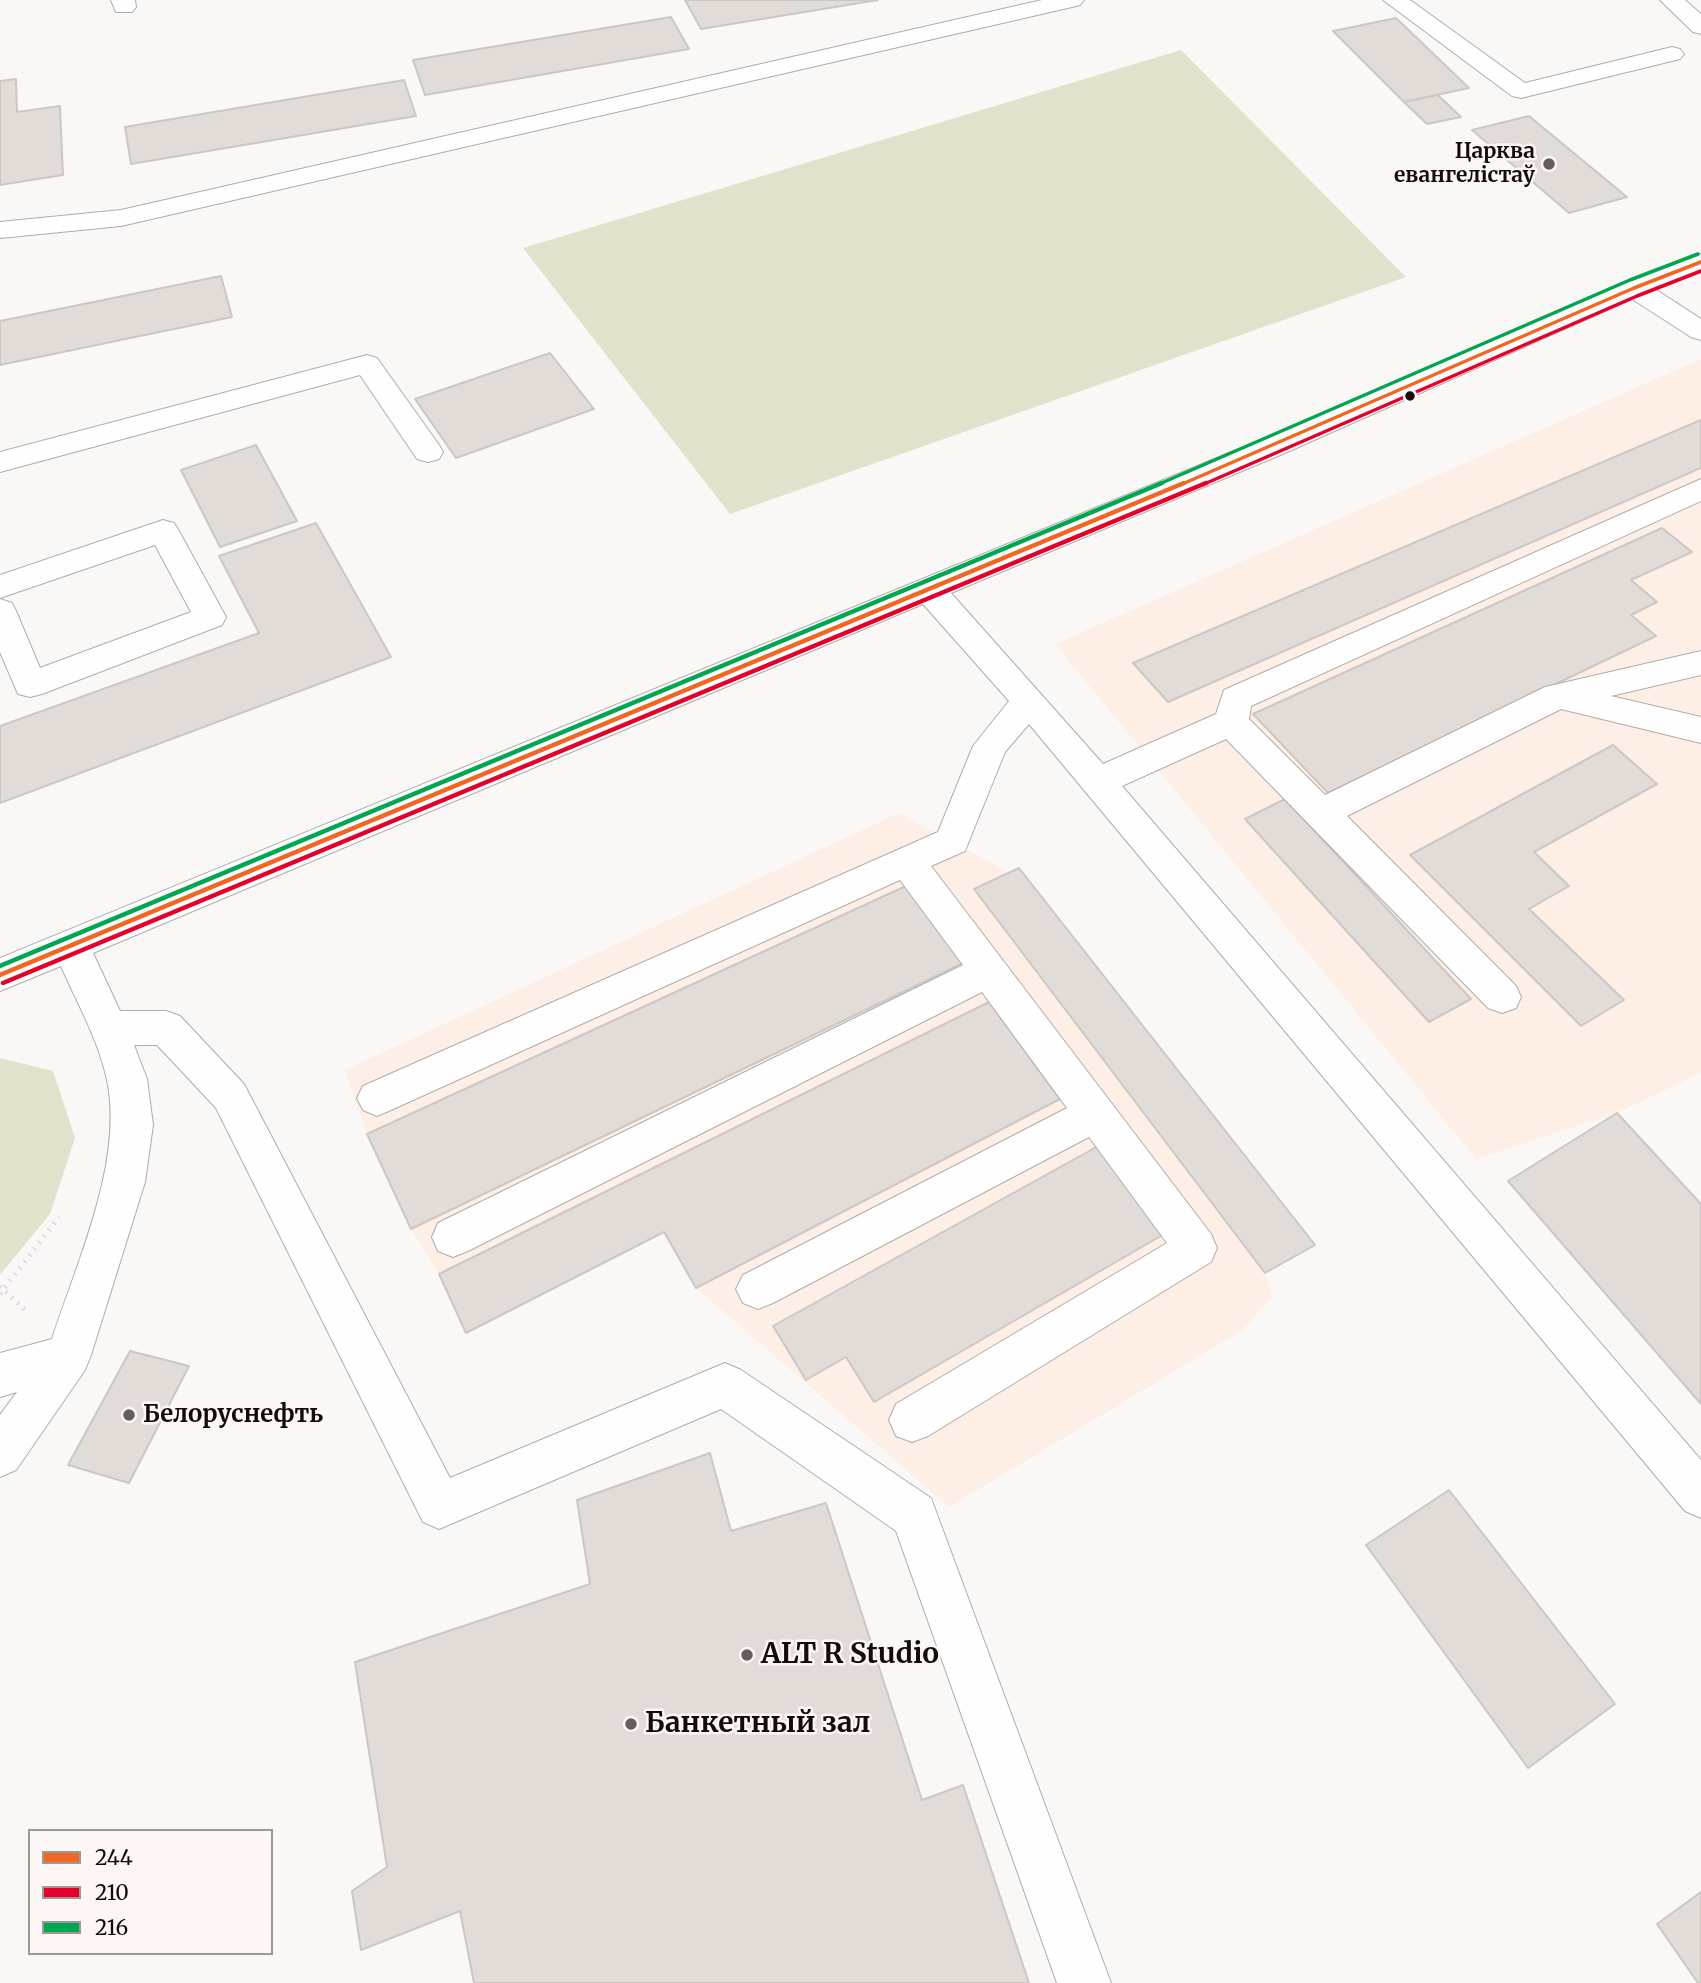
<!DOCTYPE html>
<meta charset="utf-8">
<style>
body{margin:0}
#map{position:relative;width:1701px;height:1983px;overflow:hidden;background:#faf8f6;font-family:Merriweather,serif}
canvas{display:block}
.legend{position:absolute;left:28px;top:1829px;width:245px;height:126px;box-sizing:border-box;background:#fcf7f4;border:2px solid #9f9996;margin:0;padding:9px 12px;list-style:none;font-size:21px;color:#130c08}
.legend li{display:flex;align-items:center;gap:14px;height:35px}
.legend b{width:35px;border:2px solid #9f9996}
</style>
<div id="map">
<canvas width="1701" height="1983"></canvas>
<ul class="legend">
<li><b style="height:9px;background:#f26522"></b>244</li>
<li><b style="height:9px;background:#e4002b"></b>210</li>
<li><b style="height:9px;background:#00a651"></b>216</li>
</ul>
</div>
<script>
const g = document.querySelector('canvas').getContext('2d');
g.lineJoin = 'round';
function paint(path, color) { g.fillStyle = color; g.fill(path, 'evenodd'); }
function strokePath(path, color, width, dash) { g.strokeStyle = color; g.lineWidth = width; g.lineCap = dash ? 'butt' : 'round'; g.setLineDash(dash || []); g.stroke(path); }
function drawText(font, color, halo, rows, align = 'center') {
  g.font = font + ' Merriweather,serif'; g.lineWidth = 5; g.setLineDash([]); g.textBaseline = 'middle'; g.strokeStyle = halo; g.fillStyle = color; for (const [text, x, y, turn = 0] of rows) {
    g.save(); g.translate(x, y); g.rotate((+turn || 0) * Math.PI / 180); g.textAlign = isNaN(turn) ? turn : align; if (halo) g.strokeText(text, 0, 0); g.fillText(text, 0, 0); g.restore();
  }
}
const built = new Path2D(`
 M1701,359V1073L1617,1113L1476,1159L1055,644Z
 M899,813L1010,873L1315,1245L1265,1273L1272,1297L1243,1330L949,1507L696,1288L664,1232L466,1333L439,1274L411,1229L367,1134L345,1070Z`);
const green = new Path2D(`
 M1181,50L1406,277L730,514L523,248Z
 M0,1058L53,1071L75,1138L50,1214L0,1275Z`);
const building = new Path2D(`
 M685,0H878L701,29Z
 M671,17L689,49L425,95L413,60Z
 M1396,18L1469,88L1404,102L1333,31Z
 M16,79L17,112L60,106L63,175L0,185V81Z
 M404,80L416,116L131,164L125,127Z
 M1438,95L1461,117L1427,124L1404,102Z
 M1529,116L1627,197L1569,213L1472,130Z
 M221,276L232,317L0,365V321Z
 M550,353L594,409L456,458L415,399Z
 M1701,420V468L1168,702L1133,663Z
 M256,445L297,521L220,547L181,470Z
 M316,523L391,657L0,803V726L259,633L219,556Z
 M1662,528L1692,552L1631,580L1657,602L1631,615L1656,636L1328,793L1253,714Z
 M1613,745L1657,784L1534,852L1569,886L1529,909L1624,1000L1581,1026L1410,855Z
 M1285,799L1471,999L1429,1022L1245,819Z
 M1019,868L1315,1245L1265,1273L974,889Z
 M908,885L965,962L411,1229L367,1134Z
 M989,1002L1060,1099L696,1288L664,1232L466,1333L439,1274Z
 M1617,1113L1701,1204V1404L1508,1181Z
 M1100,1145L1166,1233L874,1402L846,1357L806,1380L773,1326Z
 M130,1351L189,1366L129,1483L68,1465Z
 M710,1453L731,1531L826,1503L922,1800L963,1785L1029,1983H474L460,1911L361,1950L352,1891L387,1867L355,1662L590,1584L577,1500Z
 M1449,1490L1615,1704L1528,1768L1366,1545Z
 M1701,1892V1983H1698L1657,1924Z`);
const path = new Path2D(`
 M0,1286L27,1312
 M0,1294L59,1217`);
const minor = new Path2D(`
 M111,0H135L136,7L132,12H116Z
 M1042,0H1084L1080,5L1072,7L121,226L0,238V222L121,210Z
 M1383,0H1410L1525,83L1672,47L1680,49L1684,54L1680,59L1521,98L1512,96Z
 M1660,0H1685L1701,14V34L1693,32Z
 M1701,254V271L1655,289L1701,319V340L1691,337L1632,299L1285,453L951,593L1103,764L1216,714L1224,690L1701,479V501L1251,706L1249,719L1325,795L1545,687L1701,651V675L1611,696L1701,717V743L1561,709L1347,816L1516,986L1521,997L1516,1008L1502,1013L1488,1008L1226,739L1122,786L1701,1460V1518L1685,1511L1029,724L1005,752L965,851L931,866L1211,1234L1217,1248L1211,1262L928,1436L912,1442L896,1436L889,1420L896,1404L1167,1243L1089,1137L773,1303L758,1309L743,1303L736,1289L743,1275L1067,1108L982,992L468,1251L453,1257L438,1251L432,1237L438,1223L963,965L900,880L391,1110L377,1116L363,1110L357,1098L363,1086L938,832L973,746L1009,701L923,604L93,953L120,1011H166L180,1016L244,1084L450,1478L725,1363L741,1370L931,1498L1111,1983H1057L896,1531L721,1409L439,1529L423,1522L216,1108L157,1045H134L147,1079L153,1125L145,1182L91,1355L85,1370L16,1470L0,1477V1415L17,1392L0,1397V1353L52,1339C77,1262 124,1161 107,1080C99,1041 77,1003 61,966L0,991V958L1263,439L1624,282Z
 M367,355L377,358L439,445L443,452L439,459L428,462L417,459L360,375L0,472V452Z
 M163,520L174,523L179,531L226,617L222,625L42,694L30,697L18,694L0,652V599L12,603L16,611L40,668L191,612L155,545L0,598V575Z`);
const bus1Far1 = new Path2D(`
 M1180,485L1634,288L1701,262`);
const bus1 = new Path2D(`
 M0,975L1184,483`);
const bus2Far1 = new Path2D(`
 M1202,485L1637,296L1701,271`);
const bus2 = new Path2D(`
 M3,983L1206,483`);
const bus3Far1 = new Path2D(`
 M1157,485L1630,280L1698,254`);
const bus3 = new Path2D(`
 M0,966L1162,483`);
const markers = [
 [1549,164,7,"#645f5b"],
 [1410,396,6,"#130c08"],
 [129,1415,7,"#645f5b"],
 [747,1655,7,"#645f5b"],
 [631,1724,7,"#645f5b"]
];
const farPoinames = [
 ["Царква",1535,152],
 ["евангелістаў",1535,176]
];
const poiNames = [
 ["Белоруснефть",143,1415]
];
const nearPoinames = [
 ["ALT R Studio",761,1655],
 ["Банкетный зал",645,1724]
];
paint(built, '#fdefe6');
paint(green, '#e0e2cb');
paint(building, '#e1dcd8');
strokePath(building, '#ccc7c3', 2);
strokePath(minor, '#b1aca9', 2);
strokePath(path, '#e0dede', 5, [2, 6]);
paint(minor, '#fefefe');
strokePath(bus1Far1, '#f26522', 3.5);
strokePath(bus1, '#f26522', 4.5);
strokePath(bus2Far1, '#e4002b', 3.5);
strokePath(bus2, '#e4002b', 4.5);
strokePath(bus3Far1, '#00a651', 3.5);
strokePath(bus3, '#00a651', 4.5);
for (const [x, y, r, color] of markers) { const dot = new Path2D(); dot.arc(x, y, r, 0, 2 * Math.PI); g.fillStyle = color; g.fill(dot); strokePath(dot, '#fcf7f4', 2.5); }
drawText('bold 21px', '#130c08', '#fcf7f4', farPoinames, 'right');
drawText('bold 24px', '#130c08', '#fcf7f4', poiNames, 'left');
drawText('bold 28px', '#130c08', '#fcf7f4', nearPoinames, 'left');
</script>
